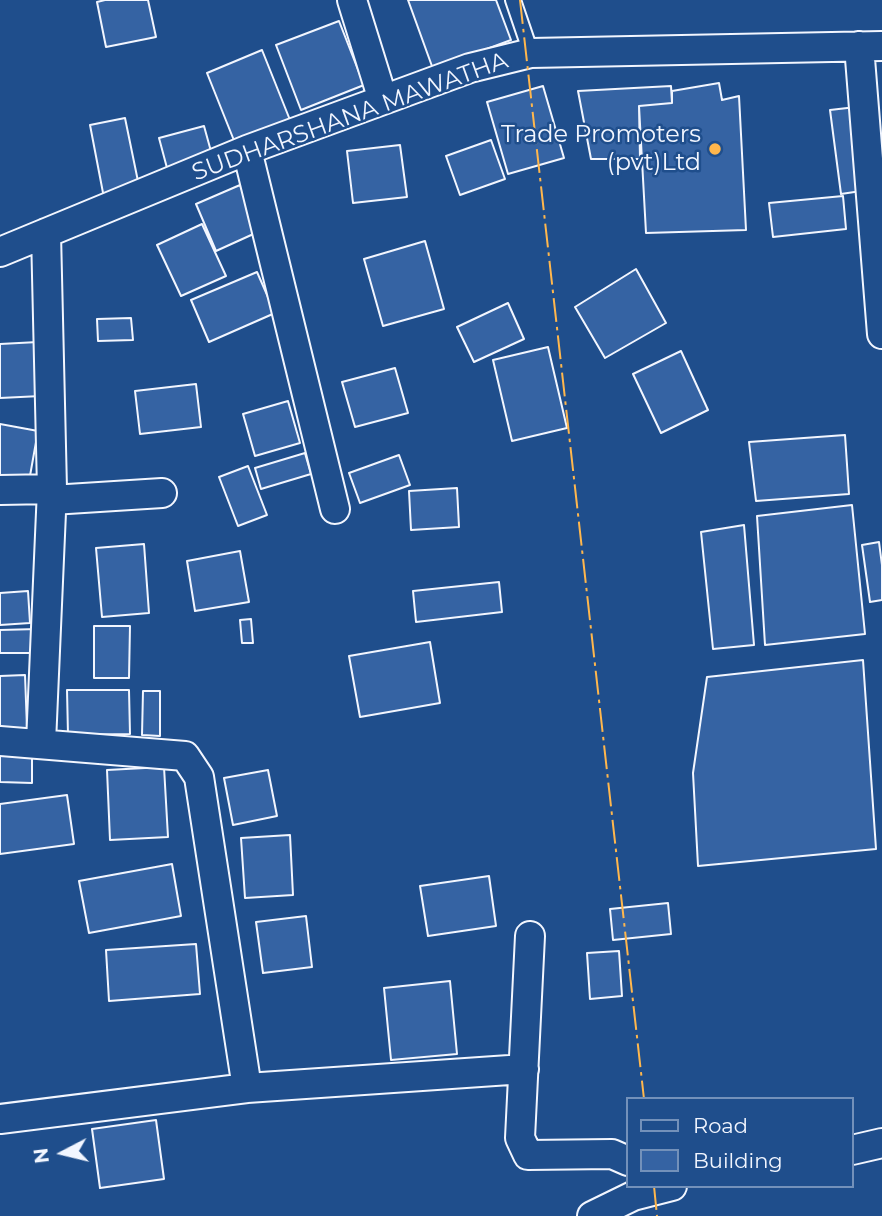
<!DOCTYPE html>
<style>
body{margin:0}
#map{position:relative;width:882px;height:1216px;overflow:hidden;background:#1f4e8c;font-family:Montserrat,sans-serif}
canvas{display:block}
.legend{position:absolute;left:626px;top:1097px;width:228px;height:91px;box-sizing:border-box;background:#1f4e8c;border:2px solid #7391ba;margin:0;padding:9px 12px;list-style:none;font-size:21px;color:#f2f6ff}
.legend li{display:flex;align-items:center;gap:14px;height:35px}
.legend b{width:35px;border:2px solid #7391ba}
.north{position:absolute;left:28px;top:1118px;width:70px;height:70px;-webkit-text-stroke:5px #1f4e8c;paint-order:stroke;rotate:263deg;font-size:19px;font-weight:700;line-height:28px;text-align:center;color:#f2f6ff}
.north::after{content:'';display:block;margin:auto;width:24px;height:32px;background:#f2f6ff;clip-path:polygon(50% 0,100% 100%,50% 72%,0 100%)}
</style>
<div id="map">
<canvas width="882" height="1216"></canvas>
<ul class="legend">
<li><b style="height:9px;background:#1f4e8c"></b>Road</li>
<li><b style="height:19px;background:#3563a3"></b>Building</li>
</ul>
<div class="north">N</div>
</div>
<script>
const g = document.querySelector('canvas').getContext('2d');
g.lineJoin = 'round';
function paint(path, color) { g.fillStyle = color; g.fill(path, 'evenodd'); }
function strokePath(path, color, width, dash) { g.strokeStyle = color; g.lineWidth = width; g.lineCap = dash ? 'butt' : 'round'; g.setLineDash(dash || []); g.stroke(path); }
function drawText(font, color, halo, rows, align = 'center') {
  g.font = font + ' Montserrat,sans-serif'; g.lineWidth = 5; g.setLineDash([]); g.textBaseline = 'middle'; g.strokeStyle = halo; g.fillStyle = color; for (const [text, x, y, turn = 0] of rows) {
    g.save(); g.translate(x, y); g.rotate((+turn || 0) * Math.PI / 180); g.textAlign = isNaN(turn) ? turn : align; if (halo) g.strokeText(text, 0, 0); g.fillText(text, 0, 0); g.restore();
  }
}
const building = new Path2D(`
 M105,0H148L156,37L106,47L97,2Z
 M408,0H496L511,40L433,69Z
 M339,21L364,85L301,110L276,45Z
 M262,50L290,120L235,143L207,73Z
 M719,83L722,100L739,96L746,230L646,233L639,106L672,103V91Z
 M543,86L564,158L508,174L487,102Z
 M671,86L672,103L639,106L640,159H591L578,91Z
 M856,107L868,190L841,194L830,110Z
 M125,118L140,191L104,198L90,125Z
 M204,126L212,155L167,168L159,138Z
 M491,140L505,179L460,195L446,156Z
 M400,145L407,197L353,203L347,151Z
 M240,185L260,231L216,251L196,204Z
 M843,196L846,229L773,237L769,203Z
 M202,224L226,276L181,296L157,245Z
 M425,241L444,309L383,326L364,259Z
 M636,269L666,323L605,358L575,307Z
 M257,272L275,313L209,342L191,300Z
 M508,303L524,339L474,362L457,327Z
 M131,318L133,340L98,341L97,319Z
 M38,342L41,396L0,398V344Z
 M548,347L567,428L512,441L493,360Z
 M681,351L708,410L661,433L633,374Z
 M395,368L408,413L355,427L342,382Z
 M196,384L201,427L140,434L135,391Z
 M288,401L300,443L255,456L243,414Z
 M0,424L38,431L28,487L0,482Z
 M845,435L849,494L756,501L749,442Z
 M305,453L311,474L261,489L255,468Z
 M399,455L410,485L360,503L349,473Z
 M248,466L267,515L238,526L219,477Z
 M457,488L459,527L411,530L409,491Z
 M852,505L865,634L765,645L757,516Z
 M744,525L754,645L713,649L701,532Z
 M879,542L882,565V600L870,602L862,545Z
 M144,544L149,613L102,617L96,548Z
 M240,551L249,602L195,611L187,561Z
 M499,582L502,612L416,622L413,591Z
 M28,591L30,623L0,625V593Z
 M251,619L253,643H242L240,620Z
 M94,626H130L129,678H94Z
 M38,629L39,653H0V630Z
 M430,642L440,703L360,717L349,656Z
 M863,660L876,849L698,866L693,773L707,677Z
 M25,675L27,728L0,729V676Z
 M67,690H129L130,734L68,735Z
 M143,691H160V736L142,735Z
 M0,753L32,754V783L0,782Z
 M164,767L168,837L110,840L107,770Z
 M268,770L277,816L233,825L224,778Z
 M67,795L74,844L0,854V804Z
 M290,835L293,895L245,898L241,838Z
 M172,864L181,916L89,933L79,881Z
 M489,876L496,926L428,936L420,886Z
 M668,903L671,934L613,940L610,909Z
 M306,916L312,967L263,973L256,922Z
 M196,944L200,994L109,1001L106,950Z
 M619,951L622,996L590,999L587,953Z
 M450,981L457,1054L391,1060L384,988Z
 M156,1120L164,1179L100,1188L92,1129Z`);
const service = new Path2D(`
 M513,0L531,53`);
const minor = new Path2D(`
 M352,0L383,100
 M859,46L882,334
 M247,150L335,509
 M0,252L247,150L470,68L531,53L882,46
 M0,490L52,489
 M52,500L162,493
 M0,741L185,756L199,777L247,1088
 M41,743L52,489L46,233
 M530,936L520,1138L528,1155L612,1154L628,1161
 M0,1119L247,1088L524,1069
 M852,1150L882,1143
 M592,1216L633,1196L672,1186`);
const power = new Path2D(`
 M520,0L644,1099
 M654,1186L657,1216`);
const markers = [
 [715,149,7,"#ffb74d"]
];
const streetNames = [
 ["SUDHARSHANA MAWATHA",350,117,-20]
];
const poiNames = [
 ["Trade Promoters",701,135],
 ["(pvt)Ltd",701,163]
];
paint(building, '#3563a3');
strokePath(building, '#f2f6ff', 2);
strokePath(service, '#f2f6ff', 18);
strokePath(minor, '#f2f6ff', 32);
strokePath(service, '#1f4e8c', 14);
strokePath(minor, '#1f4e8c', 28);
strokePath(power, '#ffb74d', 2, [24, 5, 3.5, 5]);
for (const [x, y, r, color] of markers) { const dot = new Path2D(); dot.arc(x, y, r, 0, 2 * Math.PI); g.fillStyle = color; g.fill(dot); strokePath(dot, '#1f4e8c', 2.5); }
drawText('24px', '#f2f6ff', '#1f4e8c', streetNames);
drawText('24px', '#f2f6ff', '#1f4e8c', poiNames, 'right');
</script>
